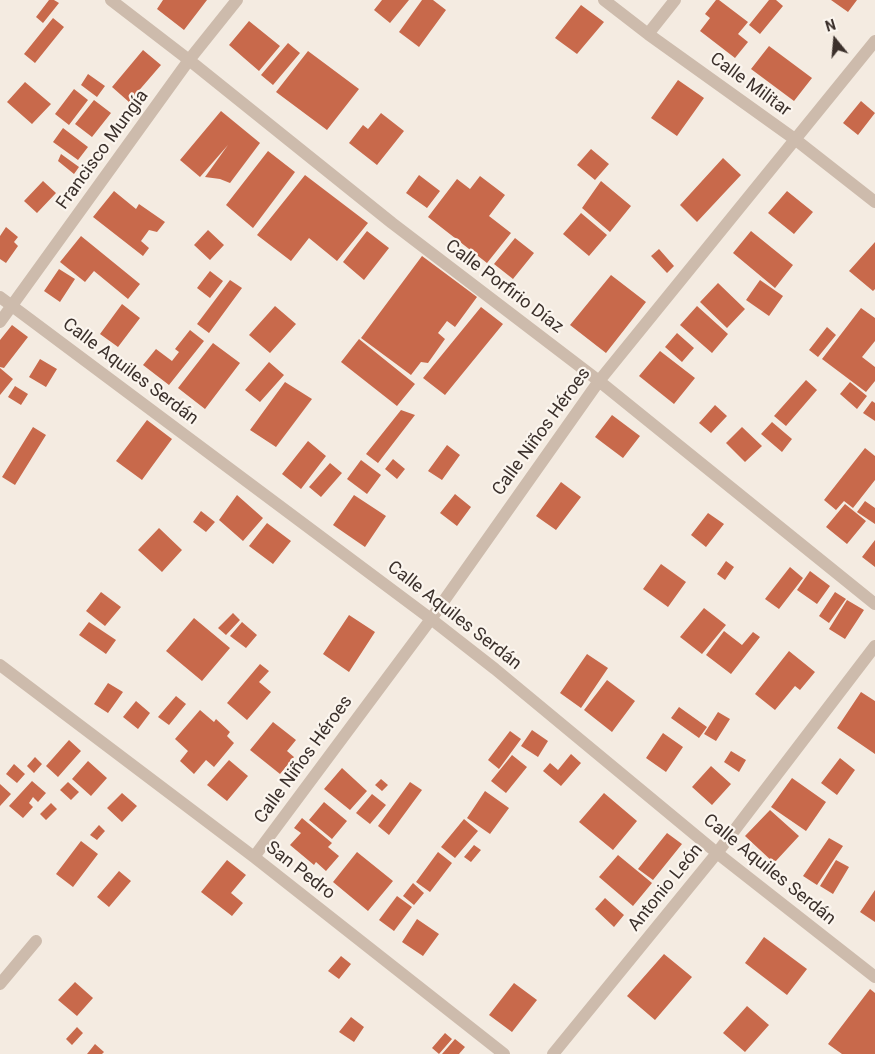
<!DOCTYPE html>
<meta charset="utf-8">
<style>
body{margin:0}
#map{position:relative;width:875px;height:1054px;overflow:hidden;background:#f4ebe1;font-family:Roboto,sans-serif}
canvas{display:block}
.north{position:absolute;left:810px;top:15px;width:50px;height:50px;-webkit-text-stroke:4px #fbf5ee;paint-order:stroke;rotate:343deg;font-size:14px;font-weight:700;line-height:20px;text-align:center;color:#3b302b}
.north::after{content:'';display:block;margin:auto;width:18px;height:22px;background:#3b302b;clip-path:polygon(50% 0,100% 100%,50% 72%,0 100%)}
</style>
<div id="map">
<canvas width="875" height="1054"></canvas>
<div class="north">N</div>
</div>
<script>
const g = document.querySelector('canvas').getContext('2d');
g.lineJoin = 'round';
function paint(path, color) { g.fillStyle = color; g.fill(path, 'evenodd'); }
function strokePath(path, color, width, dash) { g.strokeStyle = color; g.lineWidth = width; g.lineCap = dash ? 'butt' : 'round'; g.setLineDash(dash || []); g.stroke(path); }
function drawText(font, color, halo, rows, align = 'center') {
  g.font = font + ' Roboto,sans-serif'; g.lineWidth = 4.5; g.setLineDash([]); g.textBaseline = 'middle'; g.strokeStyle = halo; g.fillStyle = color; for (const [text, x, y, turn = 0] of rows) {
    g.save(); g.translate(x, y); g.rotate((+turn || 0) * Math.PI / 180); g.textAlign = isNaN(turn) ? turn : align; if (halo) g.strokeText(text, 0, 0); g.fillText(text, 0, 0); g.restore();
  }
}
const building = new Path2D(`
 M49,0H54L59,3L43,23L36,17Z
 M163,0H207L184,30L157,9Z
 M382,0H409L390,23L374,10Z
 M422,0H433L446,10L419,47L399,32Z
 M716,0H719L748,22L738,34L748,42L735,58L700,31L710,18L705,14Z
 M769,0H776L783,6L760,34L749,25Z
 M831,0H857L848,12Z
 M581,5L604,22L577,54L555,38Z
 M53,18L64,27L35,63L24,54Z
 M249,21L280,46L259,71L229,45Z
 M288,43L300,53L273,85L261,75Z
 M769,46L812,78L794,101L751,69Z
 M143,50L161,65L129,102L112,87Z
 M308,51L359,89L327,130L276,92Z
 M88,74L105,86L97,97L81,85Z
 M678,80L704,98L677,136L651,118Z
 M25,82L51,104L32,124L7,102Z
 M74,89L88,100L69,125L55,114Z
 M94,100L111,113L92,137L75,124Z
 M861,101L875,113L858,135L843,123Z
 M221,111L260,143L230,183L220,179L205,177L228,145L200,177L180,160Z
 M381,113L404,131L377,165L349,143L363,125L368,129Z
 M63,128L88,147L78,160L53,142Z
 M591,149L609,164L595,180L577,165Z
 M268,151L295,172L253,228L226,205Z
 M61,154L79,167L74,174L58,161Z
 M723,158L741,175L697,222L680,205Z
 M305,175L368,223L337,261L309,238L291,261L257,235Z
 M419,175L440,191L427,208L406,193Z
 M480,176L505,195L489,216L511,233L487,263L428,217L457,179L470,189Z
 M43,181L56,193L37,213L24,201Z
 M601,181L631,206L610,232L582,208Z
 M114,191L136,209L139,204L165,222L157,232L149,230L141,241L149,248L143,256L93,217Z
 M787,191L813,212L794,234L768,213Z
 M581,213L607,235L589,256L563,234Z
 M6,227L18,237L14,242L18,246L6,263L0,259V236Z
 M208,230L224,245L210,260L194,245Z
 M367,231L389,248L364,280L343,262Z
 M751,231L793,265L775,288L733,253Z
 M81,236L140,284L128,299L94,271L85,282L60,262Z
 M515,238L534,253L513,279L494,264Z
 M875,242V289L873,291L849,271Z
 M659,249L674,266L667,273L651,256Z
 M422,256L477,297L455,327L447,321L438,333L445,339L428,363L421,362L411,375L361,338Z
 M59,269L75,279L60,302L44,291Z
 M210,271L223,281L210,298L197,288Z
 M611,275L646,302L606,353L570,325Z
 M230,280L242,288L209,333L197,324Z
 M760,280L783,296L769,316L746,300Z
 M718,283L745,309L727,328L700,302Z
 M122,304L140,318L118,347L100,334Z
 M275,306L296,324L270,353L249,335Z
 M697,306L728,334L712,353L680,325Z
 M481,307L503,324L445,395L423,378Z
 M861,308L875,318V341L862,357L875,367V381L866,392L822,359Z
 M12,325L28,337L4,368L0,367V340Z
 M827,327L836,335L818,357L809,350Z
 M190,330L204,341L169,385L143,365L156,349L172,361L179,352L175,349Z
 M677,333L694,348L682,362L665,347Z
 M359,339L415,384L397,406L341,362Z
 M213,343L240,363L205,409L178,388Z
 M660,351L695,378L674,404L639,376Z
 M40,359L57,369L46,387L29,377Z
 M269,362L284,375L260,402L245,390Z
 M0,368L13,379L0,395Z
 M806,380L817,390L786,426L774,416Z
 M285,382L312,399L276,447L250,430Z
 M850,382L867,396L857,409L840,394Z
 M15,386L28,394L21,405L8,397Z
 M872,401L875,403V421L863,413Z
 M715,405L727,416L711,433L699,423Z
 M401,410L415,415L378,463L366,454Z
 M612,415L640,436L623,458L595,437Z
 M147,420L172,439L142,480L116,461Z
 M772,422L792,439L782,452L761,434Z
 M33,427L46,435L15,485L2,477Z
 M742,427L762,446L745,462L726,443Z
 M308,441L326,456L301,489L282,474Z
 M447,445L460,455L442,480L428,471Z
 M865,448L875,456V480L853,508L844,501L836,510L824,500Z
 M393,459L405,469L397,479L385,469Z
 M361,460L381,475L367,494L347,479Z
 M330,463L342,473L321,497L309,487Z
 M561,482L581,497L556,530L536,516Z
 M455,494L471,507L457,526L440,513Z
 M237,495L263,518L243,541L219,520Z
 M354,495L386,516L365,547L333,525Z
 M865,501L875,508V524L857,512Z
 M845,504L866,521L847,544L826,527Z
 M201,511L215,522L206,532L193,522Z
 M708,513L724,524L706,547L691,535Z
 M267,523L291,541L273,564L249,546Z
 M159,528L182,550L162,572L138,550Z
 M875,540V567L862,557Z
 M726,561L734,567L725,580L717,574Z
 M661,564L686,582L668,607L643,589Z
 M790,567L803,578L779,609L765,599Z
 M810,571L830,586L817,604L797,590Z
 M101,592L121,607L105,626L86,611Z
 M835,592L846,599L829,623L819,616Z
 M847,600L864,610L845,639L829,629Z
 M704,608L726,625L702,654L680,637Z
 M233,613L240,620L226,635L218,628Z
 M349,615L375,632L349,672L323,654Z
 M194,618L230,648L202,681L166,651Z
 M89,622L116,640L106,654L79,635Z
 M242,622L257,635L246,648L230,636Z
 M724,631L742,645L753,632L760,637L731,674L706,655Z
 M789,651L815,672L800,690L795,686L775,710L755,694Z
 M587,654L608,668L581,708L560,693Z
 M260,664L269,671L259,682L271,692L247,720L227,703Z
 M607,680L635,701L612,732L584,710Z
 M108,683L123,692L108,713L94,704Z
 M861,692L875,701V754L837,728Z
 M176,696L186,704L169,725L158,717Z
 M136,701L150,713L138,729L123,717Z
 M679,707L707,727L699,738L671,718Z
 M200,710L214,722L216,719L230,732L227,736L234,743L214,767L206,760L194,774L180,761L188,751L175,739Z
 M718,712L730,719L716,741L704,734Z
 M273,722L296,740L287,751L294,757L280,774L250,750Z
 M532,730L548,741L538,757L521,746Z
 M510,731L521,739L499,769L488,760Z
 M663,733L683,747L666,772L646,758Z
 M69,740L81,751L58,777L46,766Z
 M731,751L746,760L739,772L724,762Z
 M571,754L581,763L561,786L543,771L550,763L558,770Z
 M512,755L527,767L506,793L491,781Z
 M35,757L42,764L34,773L27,766Z
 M840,758L855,770L837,795L821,783Z
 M229,760L248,776L227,801L207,785Z
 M88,761L107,778L91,796L72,779Z
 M14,764L25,774L17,783L6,774Z
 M711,766L731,784L712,805L692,787Z
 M342,768L367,791L350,810L324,789Z
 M792,778L826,802L806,831L771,807Z
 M381,779L388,785L382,791L375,785Z
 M32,781L46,793L38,802L33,797L29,803L33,807L23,818L9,806Z
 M68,782L79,792L71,800L60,790Z
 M410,782L422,790L389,835L378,826Z
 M0,784L11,794L0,806Z
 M485,791L509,808L490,834L467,818Z
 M122,793L137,806L122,822L107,808Z
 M604,793L637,821L613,850L579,822Z
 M372,794L386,805L370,824L356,813Z
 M324,802L347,821L332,839L309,820Z
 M51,803L57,809L46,820L40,814Z
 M770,810L799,836L774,863L745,836Z
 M302,818L332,843L328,847L339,856L326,871L316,862L314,865L290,845L301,833L294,828Z
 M464,819L478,831L455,858L441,847Z
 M99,825L105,831L97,840L90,835Z
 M667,833L682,844L653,880L638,869Z
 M829,838L843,846L817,885L803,876Z
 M81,841L98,854L73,887L56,874Z
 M474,845L481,850L471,862L464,857Z
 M357,852L393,881L368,911L333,882Z
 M438,852L452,863L430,892L416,882Z
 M618,855L652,883L633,906L599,877Z
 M227,860L246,875L231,893L243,903L232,916L201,892Z
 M836,860L849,867L833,894L820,886Z
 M119,871L131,881L109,907L97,897Z
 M413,883L424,893L414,905L403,896Z
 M875,890V922L860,912Z
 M397,896L412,907L394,931L379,920Z
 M605,898L624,915L614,927L595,909Z
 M417,919L439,934L423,956L402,942Z
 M764,937L807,969L787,995L745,963Z
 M664,954L692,977L655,1020L627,996Z
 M341,956L351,964L339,979L328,971Z
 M75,982L93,998L77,1016L58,1000Z
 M514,983L537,1000L512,1032L489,1015Z
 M870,989L875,993V1054H842L828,1044Z
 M747,1006L769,1025L745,1052L723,1033Z
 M351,1017L364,1027L354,1042L339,1032Z
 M77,1027L83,1033L72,1045L66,1039Z
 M445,1033L452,1039L439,1054L432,1048Z
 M455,1039L465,1047L459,1054H442Z
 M95,1044L104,1052L102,1054H87Z`);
const street = new Path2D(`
 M111,0L189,60L392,223L599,381L875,604
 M604,0L648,34L796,140L875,202
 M648,34L675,0
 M0,297L431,619L495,669L717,853L875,977
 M0,322L189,60L237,0
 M0,665L254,857L504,1054
 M254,857L431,619L599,381L875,41
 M0,984L36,941
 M553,1054L717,853L875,646`);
const streetNames = [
 ["Calle Militar",750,85,36],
 ["Francisco Mungía",103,150,-54],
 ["Calle Porfirio Díaz",504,287,37],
 ["Calle Aquiles Serdán",130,372,37],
 ["Calle Niños Héroes",542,432,-54],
 ["Calle Aquiles Serdán",454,616,38],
 ["Calle Niños Héroes",304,760,-54],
 ["Calle Aquiles Serdán",769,870,39],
 ["San Pedro",300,871,38],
 ["Antonio León",666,888,-51]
];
paint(building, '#c8694b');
strokePath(street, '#cdbbac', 12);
drawText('18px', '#3b302b', '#fbf5ee', streetNames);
</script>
